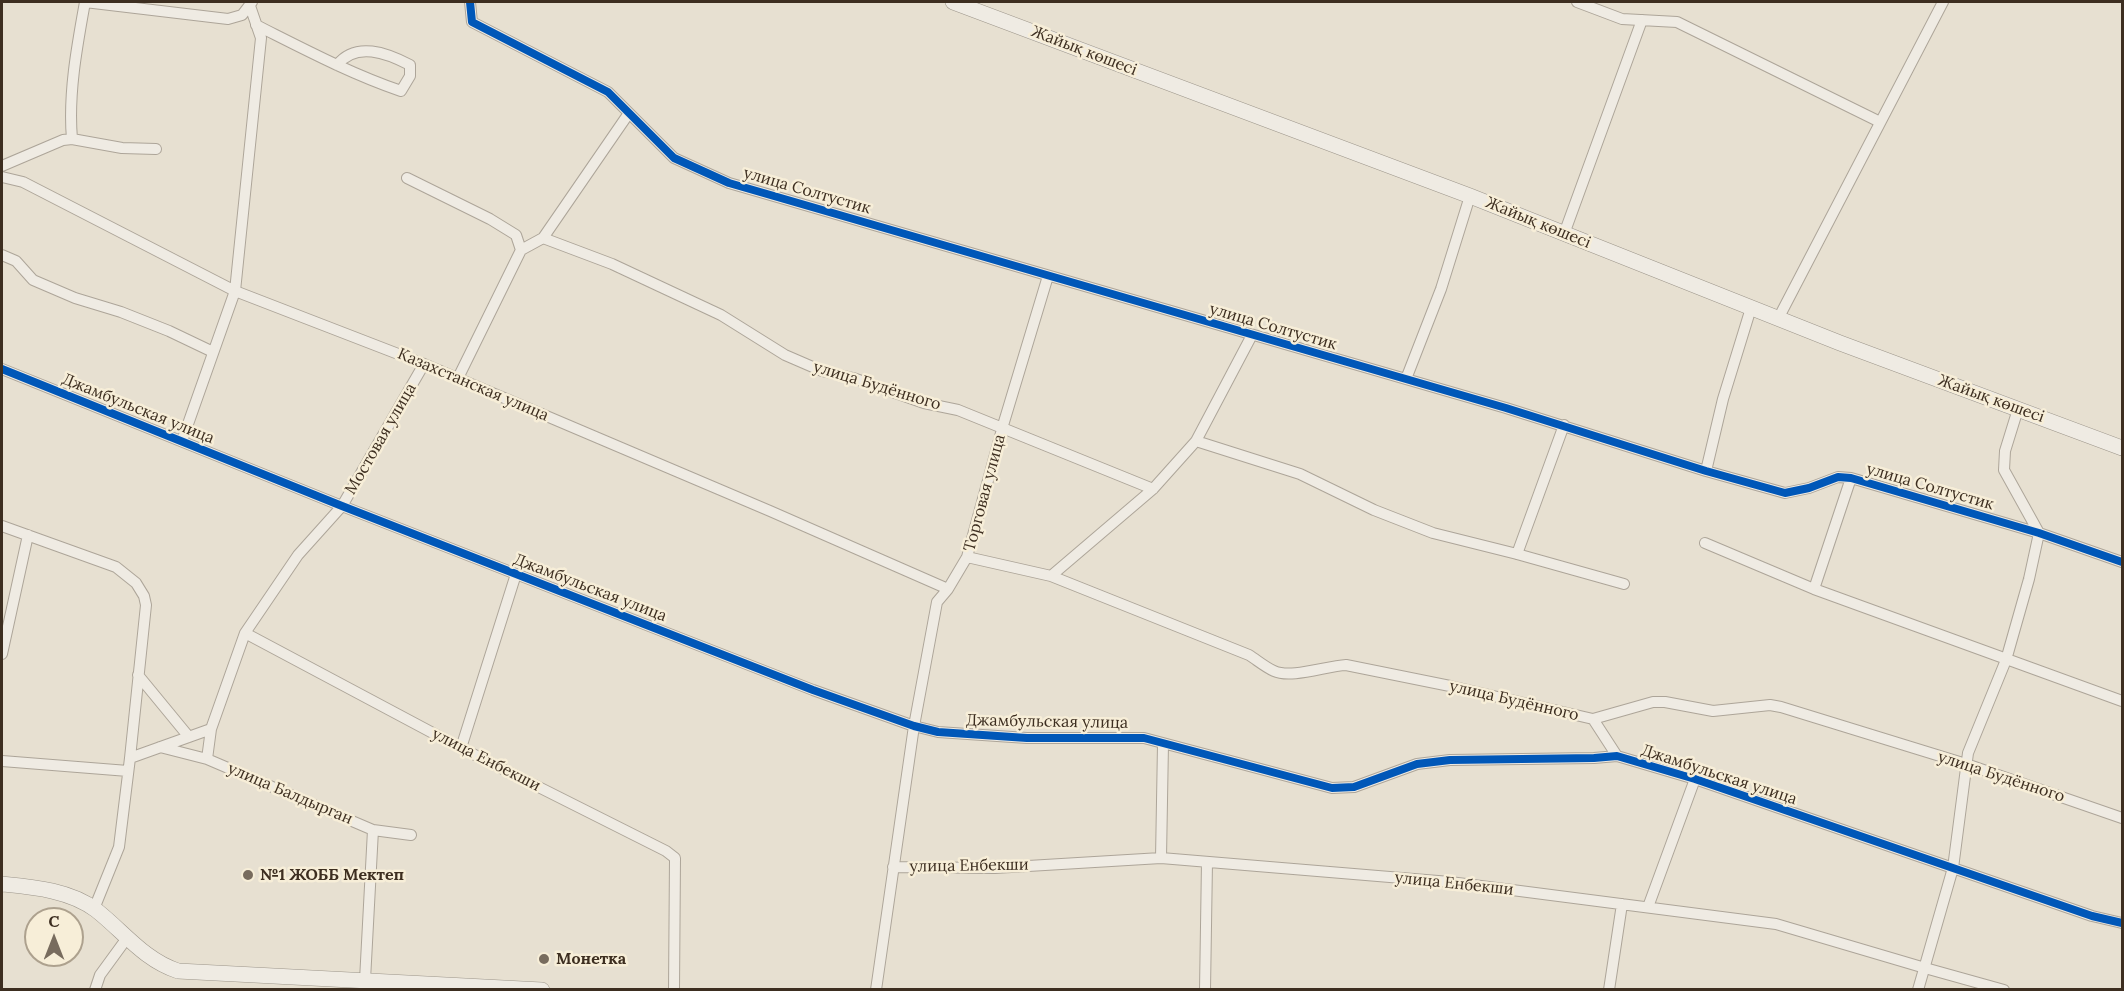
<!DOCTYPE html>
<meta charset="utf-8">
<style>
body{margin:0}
#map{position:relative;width:2124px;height:991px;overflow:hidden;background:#e7e0d1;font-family:Lora,serif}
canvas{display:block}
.frame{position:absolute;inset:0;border:3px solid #3d2e20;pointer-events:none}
.north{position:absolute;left:24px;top:907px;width:60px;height:60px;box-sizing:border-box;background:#f7eed8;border:2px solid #ada18e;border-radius:50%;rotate:0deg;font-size:16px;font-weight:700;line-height:24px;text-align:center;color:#3d2e20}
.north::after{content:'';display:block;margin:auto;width:21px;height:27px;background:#786c5e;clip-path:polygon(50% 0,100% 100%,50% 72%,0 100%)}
</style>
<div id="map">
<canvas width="2124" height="991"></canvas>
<div class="frame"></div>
<div class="north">С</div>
</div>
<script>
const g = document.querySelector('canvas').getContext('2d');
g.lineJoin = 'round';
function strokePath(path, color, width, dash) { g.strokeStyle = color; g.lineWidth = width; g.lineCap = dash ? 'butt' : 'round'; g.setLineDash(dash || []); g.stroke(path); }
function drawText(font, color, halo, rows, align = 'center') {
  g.font = font + ' Lora,serif'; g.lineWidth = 5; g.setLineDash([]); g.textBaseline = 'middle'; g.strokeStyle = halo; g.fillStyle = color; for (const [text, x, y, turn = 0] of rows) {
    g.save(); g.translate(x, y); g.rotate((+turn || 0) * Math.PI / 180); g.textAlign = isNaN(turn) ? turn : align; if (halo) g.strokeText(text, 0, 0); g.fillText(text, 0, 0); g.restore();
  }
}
const street = new Path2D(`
 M85,2C77,46 68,94 72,139L122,148L156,149
 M85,2L228,19L242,15L252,2
 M470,2L472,22L608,92L674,158L729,183L1506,408L1706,471L1785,493L1809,488L1838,477L1851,478L2039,533L2122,562
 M1577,2L1622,19L1677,22L1880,122
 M256,25C304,49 351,74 401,91L410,76V65C387,53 356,41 337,65
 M2,166L63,140L72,139
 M2,177L23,182L235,291L424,364L770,511L948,589
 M407,178L490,219L516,235L521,250
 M1564,234L1642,20
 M543,238L612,264L721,315L785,355L822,371L853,378L924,403L958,410L1153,489
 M2,255L16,261L33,280L75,298L121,312L169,331L213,352
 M1778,319L1943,2
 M2,369L342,506L813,690L914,726L938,732L1027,738H1144L1332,788L1354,787L1417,764L1450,760L1594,758L1617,756L1695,779L2092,916L2122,923
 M458,378L521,250L543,238L629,113
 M1406,379L1441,289L1470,196
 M182,441L235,291L261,38L250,6
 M1196,441L1300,474L1374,510L1433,533L1517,554L1624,584
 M1706,471L1723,399L1751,308
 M2,526L116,567L136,583L144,596L146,605L130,758
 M1705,543L1814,589L2122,701
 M1517,554L1564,425
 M967,557L1051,576L1153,489L1196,441L1252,335
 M1051,576L1249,655C1257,660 1265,667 1274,671C1291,679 1326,666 1346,665L1450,686L1593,719L1653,702H1665L1713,711L1770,705L1781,707L1966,764L2122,818
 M1814,589L1851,478
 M245,633L461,748L666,851L675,858L674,990
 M2,654L28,535
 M138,675L189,737
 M1593,719L1617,756
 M160,747L207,759L211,729L245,633L298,555L342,506L424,364
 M461,748L516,574
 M207,759L373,830L411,835
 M2,761L128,771
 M1161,858L1163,744
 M893,867L995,868L1161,858L1450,882L1776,924L1925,968L2004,990
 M1648,907L1695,779
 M94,909L119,847L130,758L211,729
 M365,980L373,830
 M95,990L100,975L127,938
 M876,990L914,726L937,602L948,589L967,557L1004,422L1048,276
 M1205,990L1207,862
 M1609,990L1622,904
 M1918,990L1953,868L1968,753L2006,660L2029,579L2039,533L2004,470L2005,451L2018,409`);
const secondary = new Path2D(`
 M953,2L1470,196L1840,343L2122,448
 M2,884C32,887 70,890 96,910C123,931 144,960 178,971L542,990`);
const cycleway = new Path2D(`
 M470,2L472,22L608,92L674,158L729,183L1506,408L1706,471L1785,493L1809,488L1838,477L1851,478L2039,533L2122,562
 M2,369L342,506L813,690L914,726L938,732L1027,738H1144L1332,788L1354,787L1417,764L1450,760L1594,758L1617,756L1695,779L2092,916L2122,923`);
const markers = [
 [248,875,6,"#786c5e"],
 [544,959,6,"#786c5e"]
];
const streetNames = [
 ["Жайық көшесі",1084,51,21],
 ["улица Солтустик",807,191,16],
 ["Жайық көшесі",1538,223,22],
 ["улица Солтустик",1273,327,16],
 ["Казахстанская улица",473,385,23],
 ["улица Будённого",877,386,17],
 ["Жайық көшесі",1991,399,20],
 ["Джамбульская улица",138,409,22],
 ["Мостовая улица",381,439,-60],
 ["улица Солтустик",1930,487,16],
 ["Торговая улица",985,493,-75],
 ["Джамбульская улица",590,588,21],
 ["улица Будённого",1514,701,13],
 ["Джамбульская улица",1047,722,1],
 ["улица Енбекши",486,760,27],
 ["Джамбульская улица",1719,775,18],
 ["улица Будённого",2001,777,18],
 ["улица Балдырган",290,794,23],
 ["улица Енбекши",969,866,-1],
 ["улица Енбекши",1454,884,6]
];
const poiNames = [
 ["№1 ЖОББ Мектеп",260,875],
 ["Монетка",556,959]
];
strokePath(street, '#ada599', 12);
strokePath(secondary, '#9c958a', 16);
strokePath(street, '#efebe3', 10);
strokePath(secondary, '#efebe3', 15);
strokePath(cycleway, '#0057b8', 8);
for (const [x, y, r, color] of markers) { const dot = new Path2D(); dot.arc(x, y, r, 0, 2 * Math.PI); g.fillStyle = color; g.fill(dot); strokePath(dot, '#f7eed8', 2); }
drawText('16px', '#3d2e20', '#f7eed8', streetNames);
drawText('bold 16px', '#3d2e20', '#f7eed8', poiNames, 'left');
</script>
